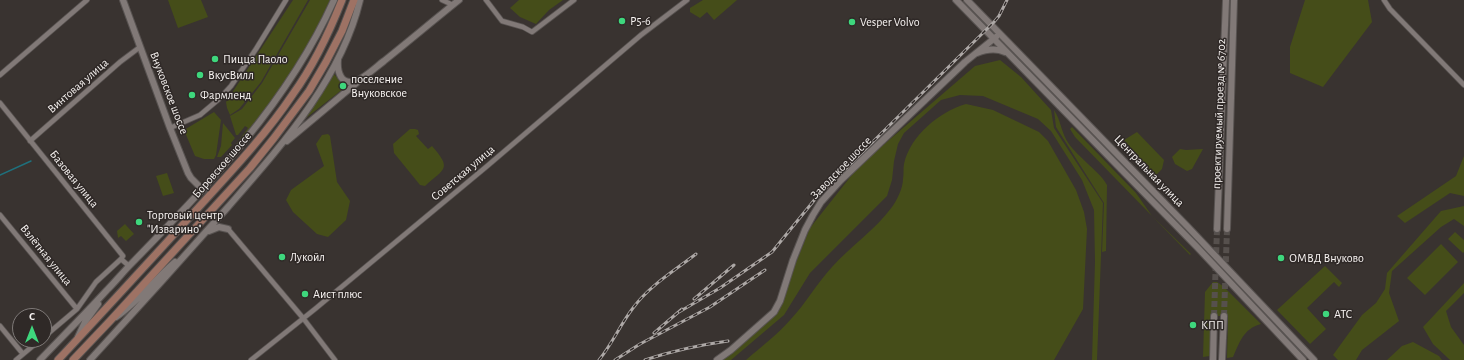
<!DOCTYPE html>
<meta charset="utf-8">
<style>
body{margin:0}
#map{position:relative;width:1464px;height:360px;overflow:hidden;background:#393330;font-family:"Alegreya Sans",sans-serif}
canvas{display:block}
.north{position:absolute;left:12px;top:308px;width:40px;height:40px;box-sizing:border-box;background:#2f2927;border:1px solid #7f7a78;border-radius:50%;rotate:0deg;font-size:11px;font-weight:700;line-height:16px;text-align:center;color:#f8f4f2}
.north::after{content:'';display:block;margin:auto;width:14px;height:18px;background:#3ed77d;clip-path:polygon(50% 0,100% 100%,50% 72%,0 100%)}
</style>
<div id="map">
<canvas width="1464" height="360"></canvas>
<div class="north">С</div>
</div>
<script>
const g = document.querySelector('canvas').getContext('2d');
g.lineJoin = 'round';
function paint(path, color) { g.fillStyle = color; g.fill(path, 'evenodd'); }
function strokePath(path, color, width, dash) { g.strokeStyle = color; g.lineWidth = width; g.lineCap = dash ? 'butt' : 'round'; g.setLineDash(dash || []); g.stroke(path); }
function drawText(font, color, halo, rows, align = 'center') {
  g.font = font + ' "Alegreya Sans",sans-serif'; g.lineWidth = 3; g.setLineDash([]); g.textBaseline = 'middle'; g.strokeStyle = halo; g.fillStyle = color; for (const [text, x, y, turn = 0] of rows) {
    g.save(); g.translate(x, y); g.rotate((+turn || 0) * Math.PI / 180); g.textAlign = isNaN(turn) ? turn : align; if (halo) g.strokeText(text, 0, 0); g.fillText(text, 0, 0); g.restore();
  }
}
const green = new Path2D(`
 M168,0H201L208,17L178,28Z
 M293,0H308L261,82L239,109L230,115L227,108L226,102Z
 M310,0H330C322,16 315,34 306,50C281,90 252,126 222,163L248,128L245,126L238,135H236L230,116L242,109L262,83Z
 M519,0H563L549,10L536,24L520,17L510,8Z
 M703,0H737L714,20L707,12L700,18L690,12V8Z
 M1305,0H1368L1372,22L1323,87L1290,73V47Z
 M1000,60L1021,77L1051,110L1054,128L1103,203L1097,360H1092L1095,262L1094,210L1082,180L1051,131L1038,119L983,96L960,95L941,100L904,133L898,144L894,161L892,180L887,196L810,273L784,315L731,360H722L775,314L810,228L855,171L874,153L975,66Z
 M334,74L340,81L348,85L306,118Z
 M966,104L993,110L1039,132L1048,141L1076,190L1084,212L1087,229L1083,309L1054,360H746C761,347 778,334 791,319C806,303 817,283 832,267C851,246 875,230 892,207C897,200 903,188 903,179C904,174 903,169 904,164C910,136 940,111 966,104Z
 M1054,110C1061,120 1061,133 1069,144C1078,157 1101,173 1107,185L1106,251L1102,252L1104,203L1056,127Z
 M214,112L221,120L216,155L214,159H204L195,156L184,130Z
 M223,123L235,138L231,143L232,145L221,157H217L221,146Z
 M1072,127L1136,193L1152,216L1191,254L1190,255L1075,137L1070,129Z
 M410,129H415L418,130L419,134L416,136L428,149L432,146C452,169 445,168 425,186L420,185L394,153L393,144Z
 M1137,132L1164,160L1162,169L1155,176L1124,140Z
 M328,134L330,136L337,182L350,201L346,220L328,237L317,234L293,212L286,200L291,190L324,166L316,144L322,135Z
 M1180,149L1186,150L1203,149L1192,169L1187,171L1175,164L1172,157Z
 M1464,156V196L1450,193L1405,223L1397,216L1456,176Z
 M167,173L174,193L163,196L156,176Z
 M1464,206V226L1454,219L1441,227L1392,271L1389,293L1399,321L1362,350L1356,360H1338L1333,355L1362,315L1376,303L1385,289L1387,273L1441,211Z
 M125,224L134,234L126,241L121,236L118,238L117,231Z
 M1455,232L1464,240V252L1463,253L1448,239Z
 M1441,244L1458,262L1425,295L1407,278Z
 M1325,266L1342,283L1339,287L1334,282L1307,308L1326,329L1310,344L1277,310Z
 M1213,282H1217L1223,286L1261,324C1243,329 1240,342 1233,357L1227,358L1228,316H1211L1210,356L1203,357L1205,292Z
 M1464,283V293L1446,311L1451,327L1464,345V360H1450L1433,344L1423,327Z
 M1413,342L1439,356L1442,360H1387L1402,346Z`);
const stream = new Path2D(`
 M0,175L31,161`);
const secondaryTunnel = new Path2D(`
 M1214,316L1217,229
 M1224,316L1227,229`);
const street = new Path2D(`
 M442,0L453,5
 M486,0L502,21L523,27L532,32L574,0
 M1384,0L1390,9L1464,85
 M0,75L87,0
 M0,103L123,256L121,259L129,266
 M170,128L200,115L219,99L231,86L256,49L286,0
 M30,141L120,62L140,47
 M0,215L77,309
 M228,229L303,318L335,360
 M0,326L23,354
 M44,337L77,309L96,282L121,259
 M16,360L40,340
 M251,360L315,309L486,167L641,35L687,0`);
const secondary = new Path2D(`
 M123,0L170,128L188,173L191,178L203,190
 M956,0L1197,247L1303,360
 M967,0L1187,226L1314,360
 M977,53C987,49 996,48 1005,52
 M338,60C337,72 341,86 356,81C366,77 376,67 384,61C409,41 434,20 459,0
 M287,141L360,80
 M1217,229L1226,0
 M1227,229L1234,0
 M209,231L219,227L228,229
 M116,317C138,302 155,279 175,262
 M78,337L85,322L98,304
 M40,360C62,337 85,314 107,290C116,281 123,272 132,263C210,183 288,103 334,0
 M90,360C136,310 182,259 228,207C280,147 341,80 360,0
 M717,360L731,350L774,312L780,301L793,260L805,230L813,215L821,202L841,180L965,62L996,37
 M1213,360L1214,316
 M1222,360L1224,316`);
const primary = new Path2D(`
 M58,360C102,313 145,266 188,219C224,179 263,139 293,94C314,65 329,33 342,0
 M73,360L110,321L250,168L274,138L309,91L326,62L342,31L354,0`);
const rail = new Path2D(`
 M694,299L734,265
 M679,312L720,288L772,252L816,198L994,22L999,16L1007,0
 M654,333L682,309
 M599,360C612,344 620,325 633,308C649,286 674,271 696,254
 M615,360L640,344L710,307L765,270
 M645,360C672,351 699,345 728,341`);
const markers = [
 [622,21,4,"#3ed77d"],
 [852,22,4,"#3ed77d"],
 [215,59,4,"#3ed77d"],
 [200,75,4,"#3ed77d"],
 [343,86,4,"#3ed77d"],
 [192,95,4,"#3ed77d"],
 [139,222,4,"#3ed77d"],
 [282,257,4,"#3ed77d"],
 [1281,258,4,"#3ed77d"],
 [305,294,4,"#3ed77d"],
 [1326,314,4,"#3ed77d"],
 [1193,325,4,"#3ed77d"]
];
const poiNames = [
 ["Р5-6",630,21],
 ["Vesper Volvo",860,22],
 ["Пицца Паоло",223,59],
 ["ВкусВилл",208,75],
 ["поселение",351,79],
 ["Внуковское",351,93],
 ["Фармленд",200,95],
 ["Торговый центр",147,215],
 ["\"Изварино\"",147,229],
 ["Лукойл",290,257],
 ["ОМВД Внуково",1289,258],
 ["Аист плюс",313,294],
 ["АТС",1334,314],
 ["КПП",1201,325]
];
const streetNames = [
 ["Винтовая улица",78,86,-41],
 ["Внуковское шоссе",169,93,69],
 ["проектируемый проезд № 6702",1219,114,-88],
 ["Боровское шоссе",222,165,-49],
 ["Заводское шоссе",841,168,-46],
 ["Центральная улица",1149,171,46],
 ["Советская улица",463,173,-40],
 ["Базовая улица",74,179,51],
 ["Взлётная улица",46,255,51]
];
paint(green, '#454d19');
strokePath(stream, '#1f707c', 1.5);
strokePath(secondaryTunnel, '#56504d', 6, [6, 3]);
strokePath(street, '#585351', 6);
strokePath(secondary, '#585351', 8);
strokePath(primary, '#585351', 9);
strokePath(street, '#817977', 4.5);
strokePath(secondary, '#817977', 6);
strokePath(primary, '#9e7264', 7);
strokePath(rail, '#ada8a6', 3);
strokePath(rail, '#2f2927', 1.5, [4.5]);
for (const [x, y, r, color] of markers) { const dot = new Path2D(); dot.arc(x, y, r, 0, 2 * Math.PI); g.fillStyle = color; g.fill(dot); strokePath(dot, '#2f2927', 1.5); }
drawText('12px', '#f8f4f2', '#2f2927', poiNames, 'left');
drawText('12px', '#f8f4f2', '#2f2927', streetNames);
</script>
